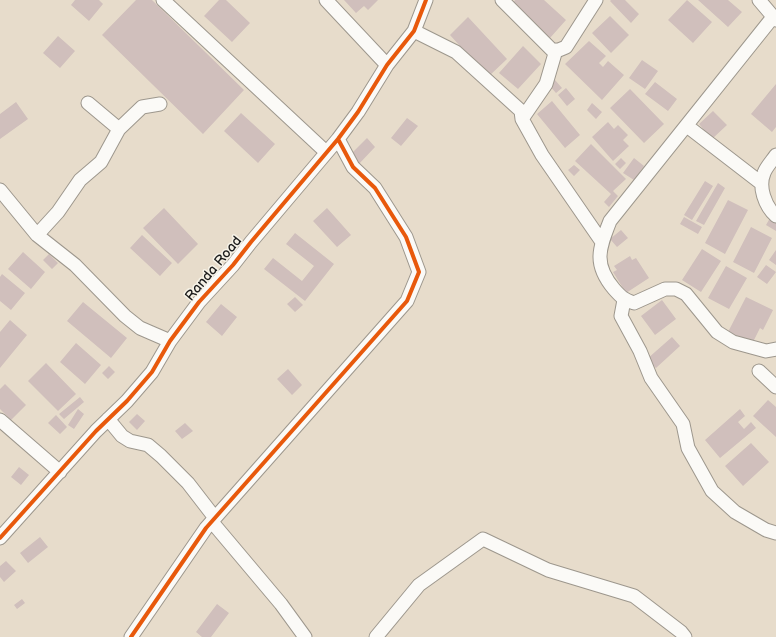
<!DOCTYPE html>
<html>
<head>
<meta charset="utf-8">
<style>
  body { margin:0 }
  canvas { display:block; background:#e7dccb }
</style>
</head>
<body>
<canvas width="776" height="637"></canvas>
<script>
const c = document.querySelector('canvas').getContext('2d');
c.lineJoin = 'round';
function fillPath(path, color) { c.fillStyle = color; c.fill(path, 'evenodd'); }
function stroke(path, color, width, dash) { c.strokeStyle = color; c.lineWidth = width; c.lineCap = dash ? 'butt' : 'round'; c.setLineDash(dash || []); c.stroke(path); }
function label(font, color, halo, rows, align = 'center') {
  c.font = font + ' "Balsamiq Sans",sans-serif'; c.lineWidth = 3; c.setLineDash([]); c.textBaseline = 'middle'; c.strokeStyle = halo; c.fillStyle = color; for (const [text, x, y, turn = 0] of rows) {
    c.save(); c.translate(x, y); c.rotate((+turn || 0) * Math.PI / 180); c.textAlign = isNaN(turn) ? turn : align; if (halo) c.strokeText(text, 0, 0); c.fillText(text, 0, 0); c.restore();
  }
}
fillPath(new Path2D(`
  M75,0h24l4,4 -14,17 -18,-16z
  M136,0h16l92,90 -41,44 -101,-99z
  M219,0h7l24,23 -18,19 -28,-26z
  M344,0h34l-10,10 -4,-4 -8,7z
  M515,0h29l22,20 -16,18 -38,-34z
  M611,0h14l14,14 -8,9 -21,-22z
  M687,0l25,22 -19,21 -25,-23z
  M698,0h30l14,12 -14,15z
  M610,16l19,19 -18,18 -19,-20z
  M468,17l39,42 -19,18 -38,-42z
  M58,36l17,15 -15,17 -17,-15z
  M589,41l17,15 -7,7 4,4 5,-6 16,14 -22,25 -37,-36z
  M523,46l18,18 -23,25 -19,-16z
  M642,60l16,11 -13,18 -16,-11z
  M555,80l7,8 -6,5 -7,-8z
  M655,82l22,17 -9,12 -23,-17z
  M776,84v43l-4,5 -21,-18z
  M566,88l9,11 -8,7 -9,-11z
  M630,89l34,35 -20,19 -34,-35z
  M552,101l28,34 -15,13 -28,-34z
  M16,102l12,17 -28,20v-25z
  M592,103l10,9 -6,7 -9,-9z
  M713,111l14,14 -15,14 -13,-15z
  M241,113l34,31 -17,19 -34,-32z
  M407,118l11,8 -17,20 -10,-8z
  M608,122l6,7 4,-4 10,10 -5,5 6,6 -16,15 -21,-24z
  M367,138l8,9 -17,18 -9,-9z
  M591,144l35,35 -13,12 5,5 -9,11 -5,-5 7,-8 -36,-33z
  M621,158l5,5 -6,6 -5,-5z
  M634,158l10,8 -10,14 -11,-7z
  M574,165l6,5 -6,6 -6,-6z
  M705,181l8,5 -21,34 -8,-5z
  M718,183l7,5 -21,37 -8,-4z
  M728,200l20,10 -23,44 -20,-11z
  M164,208l34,36 -20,20 -35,-36z
  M327,208l24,27 -14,12 -24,-26z
  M684,217l18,10 -4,7 -18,-10z
  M770,218l6,3v10l-10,-6z
  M751,227l21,11 -18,35 -21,-11z
  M621,230l7,8 -11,9 -7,-8z
  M295,233l39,31 -29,37 -41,-32 9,-11 29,23 12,-15 -28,-22z
  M142,235l30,28 -12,13 -30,-28z
  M702,249l19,12 -20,31 -19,-12z
  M776,250v15l-7,-5z
  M23,252l22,20 -14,17 -23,-20z
  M49,254l9,9 -6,6 -9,-9z
  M630,256l2,4 4,-2 13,20 -23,15 -13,-21 4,-2 -3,-4z
  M766,265l10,7 -9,12 -10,-7z
  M726,266l21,12 -18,31 -21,-11z
  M2,274l23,19 -14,17 -11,-9v-24z
  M295,297l8,8 -8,7 -8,-8z
  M746,297l27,13 -10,20 -3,-2 -8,16 -24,-12z
  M662,300l14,19 -21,16 -14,-19z
  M83,302l44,36 -16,20 -44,-37z
  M221,304l16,13 -15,19 -16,-14z
  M10,320l17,15 -27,33v-36z
  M672,337l8,9 -24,22 -9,-9z
  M76,343l25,22 -16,19 -25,-22z
  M46,363l30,31 -18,17 -30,-30z
  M109,366l6,6 -7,7 -6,-6z
  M288,369l14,16 -10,10 -15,-16z
  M5,384l21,21 -15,15 -11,-11v-20z
  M80,397l4,5 -20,17 -5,-5z
  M768,400l8,7v30l-23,-21z
  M78,409l6,5 -10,15 -6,-4z
  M740,409l5,7 -7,6 6,7 7,-7 5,6 -36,30 -15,-18z
  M137,414l8,7 -8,9 -8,-8z
  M56,415l11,12 -7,7 -12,-11z
  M185,423l8,8 -11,8 -7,-8z
  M751,443l18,19 -26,24 -18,-20z
  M19,467l10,8 -8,10 -10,-8z
  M40,537l8,10 -20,16 -8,-10z
  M6,561l10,10 -12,11 -4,-5v-11z
  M22,599l3,4 -8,6 -3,-4z
  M217,604l12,9 -18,24h-9l-6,-5z`), '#d0bfbc');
const street = new Path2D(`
  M163,0l163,152
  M326,0l61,65
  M502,0l52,52 12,-5 30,-47
  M759,0l17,20
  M773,17l-163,204c-11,28 -17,43 4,68 7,8 9,10 20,14l31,-14h11l10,5 31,38 16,10 33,9 10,-2
  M414,31l42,21 65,59 1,8 20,36 60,87
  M522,119l24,-35 10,-34
  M687,126l74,57
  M119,129l23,-22 18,-3
  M776,155c-4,6 -10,12 -12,18 -6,14 1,33 12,43
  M0,190l37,45 38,30 50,51 15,12 30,13
  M37,235l21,-23 22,-32 21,-18 18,-33 -31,-26
  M624,300l-3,16 19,35 11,27 32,46 5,24 24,43 23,21 31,18 10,3
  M759,371l17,16
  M108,419l14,17 8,5 18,4 13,11 27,27 27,35
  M0,420l60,52
  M212,522l69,82 24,33
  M0,538l96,-107 31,-30 25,-29 18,-31 29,-39 34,-37 18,-23 87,-103 20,-27 29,-47 27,-34 12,-31
  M131,637l75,-109 201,-227 12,-29 -13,-35 -31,-49 -22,-21 -15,-28
  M376,637l43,-52 64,-46 65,31 86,26 47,36 4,5`);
stroke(street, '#9d978d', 15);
stroke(street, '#fbfaf7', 13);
stroke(new Path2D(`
  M0,538l96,-107 31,-30 25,-29 18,-31 29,-39 34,-37 18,-23 87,-103 20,-27 29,-47 27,-34 12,-31
  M131,637l75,-109 201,-227 12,-29 -13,-35 -31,-49 -22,-21 -15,-28`), '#e8590c', 4);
label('14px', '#1c1c1c', '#f7f3e8', [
  ["Randa Road",214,269,-50]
]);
</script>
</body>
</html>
